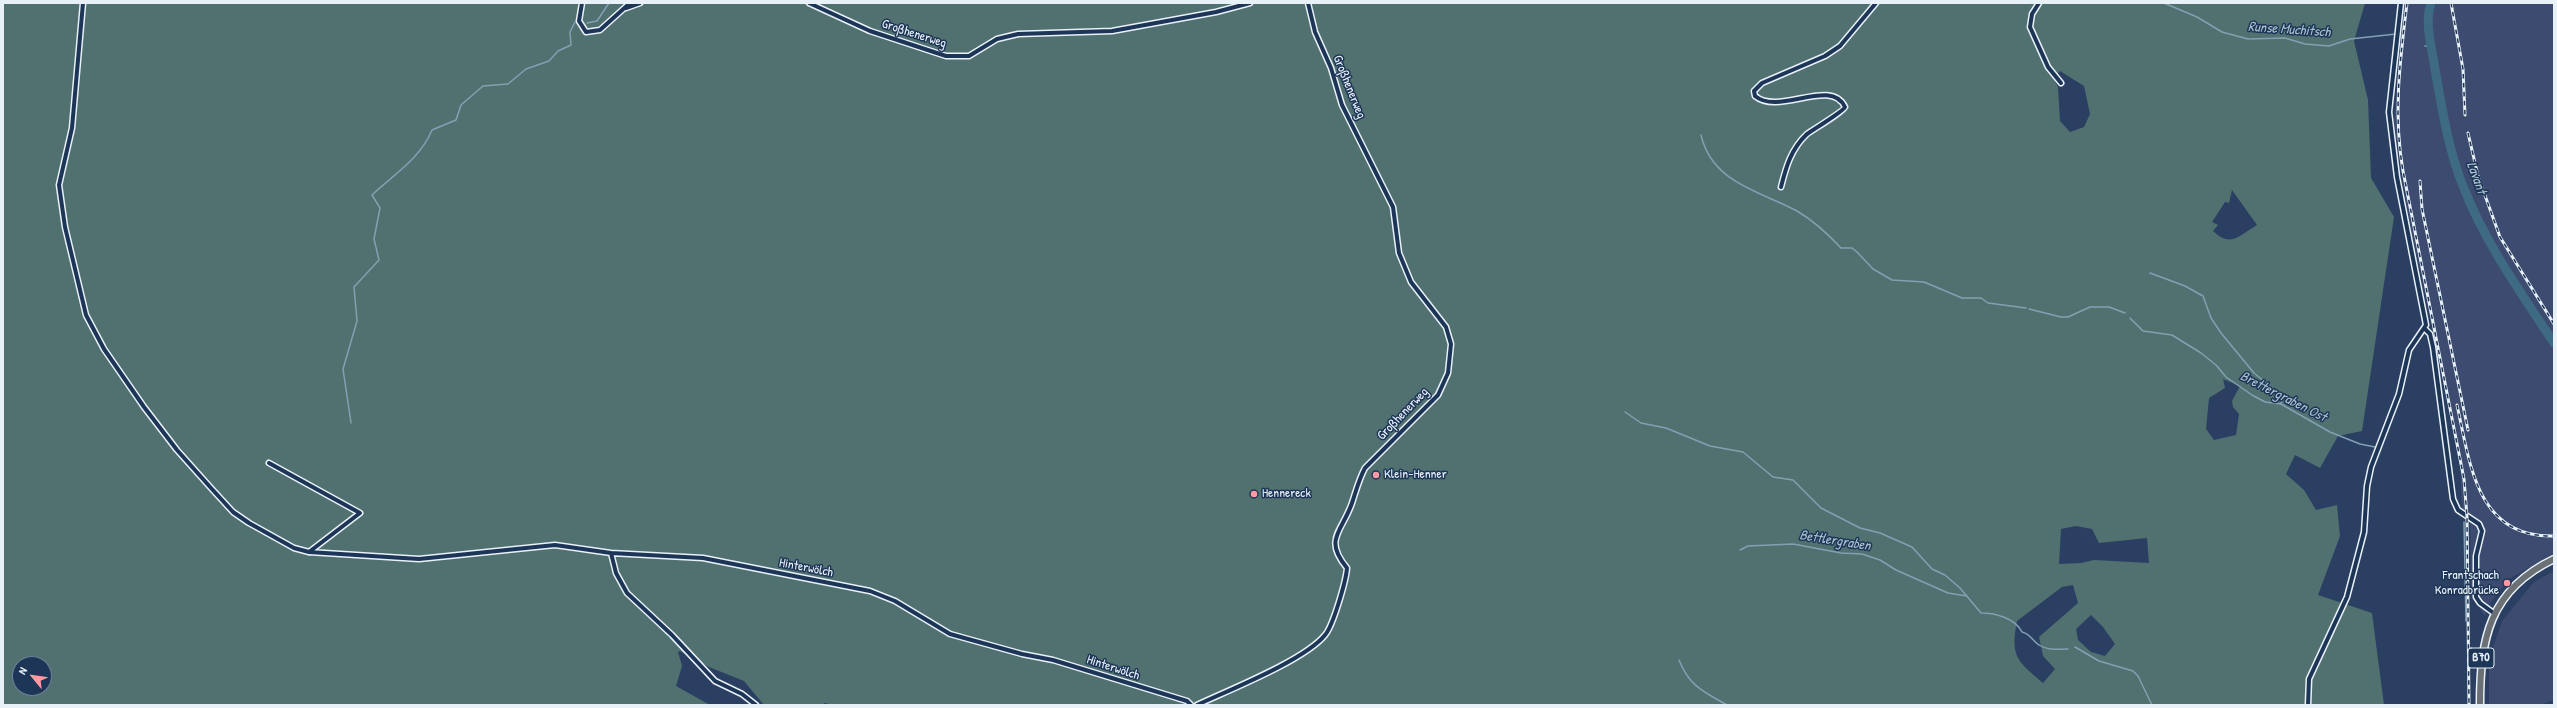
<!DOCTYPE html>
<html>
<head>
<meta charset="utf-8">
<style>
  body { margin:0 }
  #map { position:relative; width:2557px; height:708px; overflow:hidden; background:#2b3f62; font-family:"Patrick Hand",sans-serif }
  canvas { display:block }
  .frame { position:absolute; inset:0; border:4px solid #e8f1f8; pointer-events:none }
  .north { position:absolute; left:12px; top:656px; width:40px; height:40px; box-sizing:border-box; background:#1d3557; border:1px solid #6e8097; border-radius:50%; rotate:299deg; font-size:11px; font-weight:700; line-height:16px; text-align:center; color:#e8f1f8 }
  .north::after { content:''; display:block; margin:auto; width:14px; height:18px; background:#ff9aa2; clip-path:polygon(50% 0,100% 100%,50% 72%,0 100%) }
</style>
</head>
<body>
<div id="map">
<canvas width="2557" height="708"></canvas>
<div class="frame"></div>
<div class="north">N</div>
</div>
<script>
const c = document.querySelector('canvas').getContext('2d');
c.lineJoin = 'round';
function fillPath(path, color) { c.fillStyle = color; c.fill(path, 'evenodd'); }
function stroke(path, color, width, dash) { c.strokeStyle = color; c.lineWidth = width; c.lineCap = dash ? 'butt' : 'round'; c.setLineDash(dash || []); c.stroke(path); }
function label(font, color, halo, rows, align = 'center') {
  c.font = font + ' "Patrick Hand",sans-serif'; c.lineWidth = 3; c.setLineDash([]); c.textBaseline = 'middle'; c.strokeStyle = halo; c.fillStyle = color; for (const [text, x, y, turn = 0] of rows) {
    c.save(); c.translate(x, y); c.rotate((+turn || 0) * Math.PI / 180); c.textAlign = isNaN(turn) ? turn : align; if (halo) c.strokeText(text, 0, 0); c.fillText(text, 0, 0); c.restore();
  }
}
fillPath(new Path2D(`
  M2404,3h150v550l-45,26 -18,23 -6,14 -14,-20 -1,-82 -8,-4 -2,-43 -5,-29 -48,-230 -13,-84z
  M2554,571v129l-14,5h-51v-46l13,-38 32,-39z`), '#3c4b6f');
fillPath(new Path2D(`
  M3,3h2362l-11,38 14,59 3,78 23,39 -32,214 -24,5 -18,32 -25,-13 -9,19 18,16 12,20 21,-5 3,31 -22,59 54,18 12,92h-1549l-11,-2 -1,2h-59l-20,-24 -35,-14 -29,-16 -2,1 4,14 -6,20 34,19h-707zM2060,71l24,15 6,28 -6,13 -14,5 -10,-11 -2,-34 -5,-9zM2232,190l25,35c-19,11 -26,23 -44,6l5,-6 -6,-3 13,-20 4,1zM2223,379l17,7 -8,15 1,6 6,7 -3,21 -22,5 -8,-11 3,-31 16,-10zM2076,526l16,3 7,14 48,-5 2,25 -55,-3 -13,3 -22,1 2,-35zM2073,585l5,18 -39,34 4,19 12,13 -12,14c-26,-22 -33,-27 -26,-62l45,-34zM2091,615l12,12 12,17 -10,12 -14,-4 -13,-12 -2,-11zM20,664h24v24h-24z`), '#517171');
stroke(new Path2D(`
  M2164,3l33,14 25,15 26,7 37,-1 20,6 24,2 21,-7 46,-5
  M587,23l10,-2 12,-18
  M2425,46l6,1
  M1701,135c11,48 59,56 96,76 17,10 31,23 44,37h11l5,4 16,17 19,11 32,2 38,16h19l7,5 38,5
  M2150,273l35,13 18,10 8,22 10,15 33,40 28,23 -1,8
  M2029,309l32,8h7l22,-10h19l16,6
  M2130,318l13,13 29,4 29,18 15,12 10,12 26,18 13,7 16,2 49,28 30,12 15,3
  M1625,412l16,11 25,5 44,18 33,6 30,25 20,3 28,28 39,20 20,5 32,14 20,22 13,6 15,13 21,25c14,0 34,5 41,19 9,2 10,9 17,13 9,6 20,4 29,4
  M351,423l-8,-54 14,-48 -3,-34 25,-27 -5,-21 6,-31 -8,-13c22,-21 48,-36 60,-65l24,-10 5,-15 22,-19 25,-2 18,-15 23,-8 9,-10 13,-6 -1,-13 5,-10
  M2464,522l2,99
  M1740,550l8,-4 45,-2 48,9 21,1 18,6 16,10 52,23 19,3
  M2075,647l24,14 34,10 5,5 14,29
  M1679,660c10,26 25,32 48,45`), '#82a0b2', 1.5);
stroke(new Path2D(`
  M2431,3c-7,20 1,45 4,66 7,39 13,80 28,117 22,57 58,107 91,157`), '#3e6a83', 9);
const minor = new Path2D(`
  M83,3l-11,125 -13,57 6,42 21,88 18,34 40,58 33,43 34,38 22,24 16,11 45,25 15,4 110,7 136,-14 56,8 92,5 167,33 25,10 55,33 72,20 31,6 134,41 4,4
  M582,3l-3,18 7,11 14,-2 30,-27
  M809,3l61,28 76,25h23l28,-17 21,-5 94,-3 104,-19 34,-9
  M2039,3l-7,11 -2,13 18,40 13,16
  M626,8l14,-5
  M1781,187c5,-20 10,-38 26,-53 7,-5 37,-23 38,-27 -14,-30 -66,9 -90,-11l-1,-5 8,-8 63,-27 15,-10 36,-43
  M2425,329l5,5 3,13 20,152 5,11 21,14 3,7 -6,25v41l4,6 15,11
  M269,463l91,50 -51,39
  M611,553l5,20 11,20 45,42 43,46 27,13 14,11
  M1197,705c32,-15 108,-45 128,-70 8,-9 21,-54 22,-67 -24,-29 -5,-36 5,-65 4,-12 7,-24 13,-35l73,-73 10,-22 3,-29 -5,-17 -35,-45 -12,-29 -6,-46 -51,-102 -11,-37 -16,-36 -7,-29
  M2308,705l1,-26 38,-82 17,-65 3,-46 4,-19 28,-73 10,-44 17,-25 -29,-148 -8,-65 12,-109`);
const primary = new Path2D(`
  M2480,705c0,-66 9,-115 74,-146`);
stroke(minor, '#e8f1f8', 7);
stroke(primary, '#e8f1f8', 9);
stroke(minor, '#1d3557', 4);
stroke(primary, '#6a7074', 6);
const rail = new Path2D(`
  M2407,3c-7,57 -14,111 -4,168l61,308 3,38 2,188
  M2451,3l12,66 2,46
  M2468,133l10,43 22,61 54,87
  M2420,181l2,28 46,221
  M2457,405c13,58 19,133 97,131`);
stroke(rail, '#e8f1f8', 3);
stroke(rail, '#1d3557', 1.5, [4.5]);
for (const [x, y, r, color] of [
  [1376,475,4,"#ff9aa2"],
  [1254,494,4,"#ff9aa2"],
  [2507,583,4,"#ff9aa2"]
]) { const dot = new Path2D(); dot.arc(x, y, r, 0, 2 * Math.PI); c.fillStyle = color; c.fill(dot); stroke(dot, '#1d3557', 1.5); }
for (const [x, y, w] of [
  [2481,658,26]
]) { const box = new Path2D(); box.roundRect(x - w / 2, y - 10, w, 20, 3); c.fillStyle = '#1d3557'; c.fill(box); stroke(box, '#e8f1f8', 1); }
label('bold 12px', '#e8f1f8', null, [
  ["B70",2481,658]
]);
label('13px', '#e8f1f8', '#1d3557', [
  ["Großhenerweg",914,34,18],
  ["Großhenerweg",1349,87,68],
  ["Großhenerweg",1403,414,-46],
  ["Hinterwölch",806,568,11],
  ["Hinterwölch",1113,668,18]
]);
label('13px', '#e8f1f8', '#1d3557', [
  ["Klein-Henner",1384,475],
  ["Hennereck",1262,494],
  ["Frantschach",2499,576,"right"],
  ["Konradbrücke",2499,591,"right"]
], 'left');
label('italic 14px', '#acc2cf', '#1d3557', [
  ["Runse Muchitsch",2289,30,4],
  ["Lavant",2476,178,70],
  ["Brettergraben Ost",2283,397,27],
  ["Bettlergraben",1835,541,9]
]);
</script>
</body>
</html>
